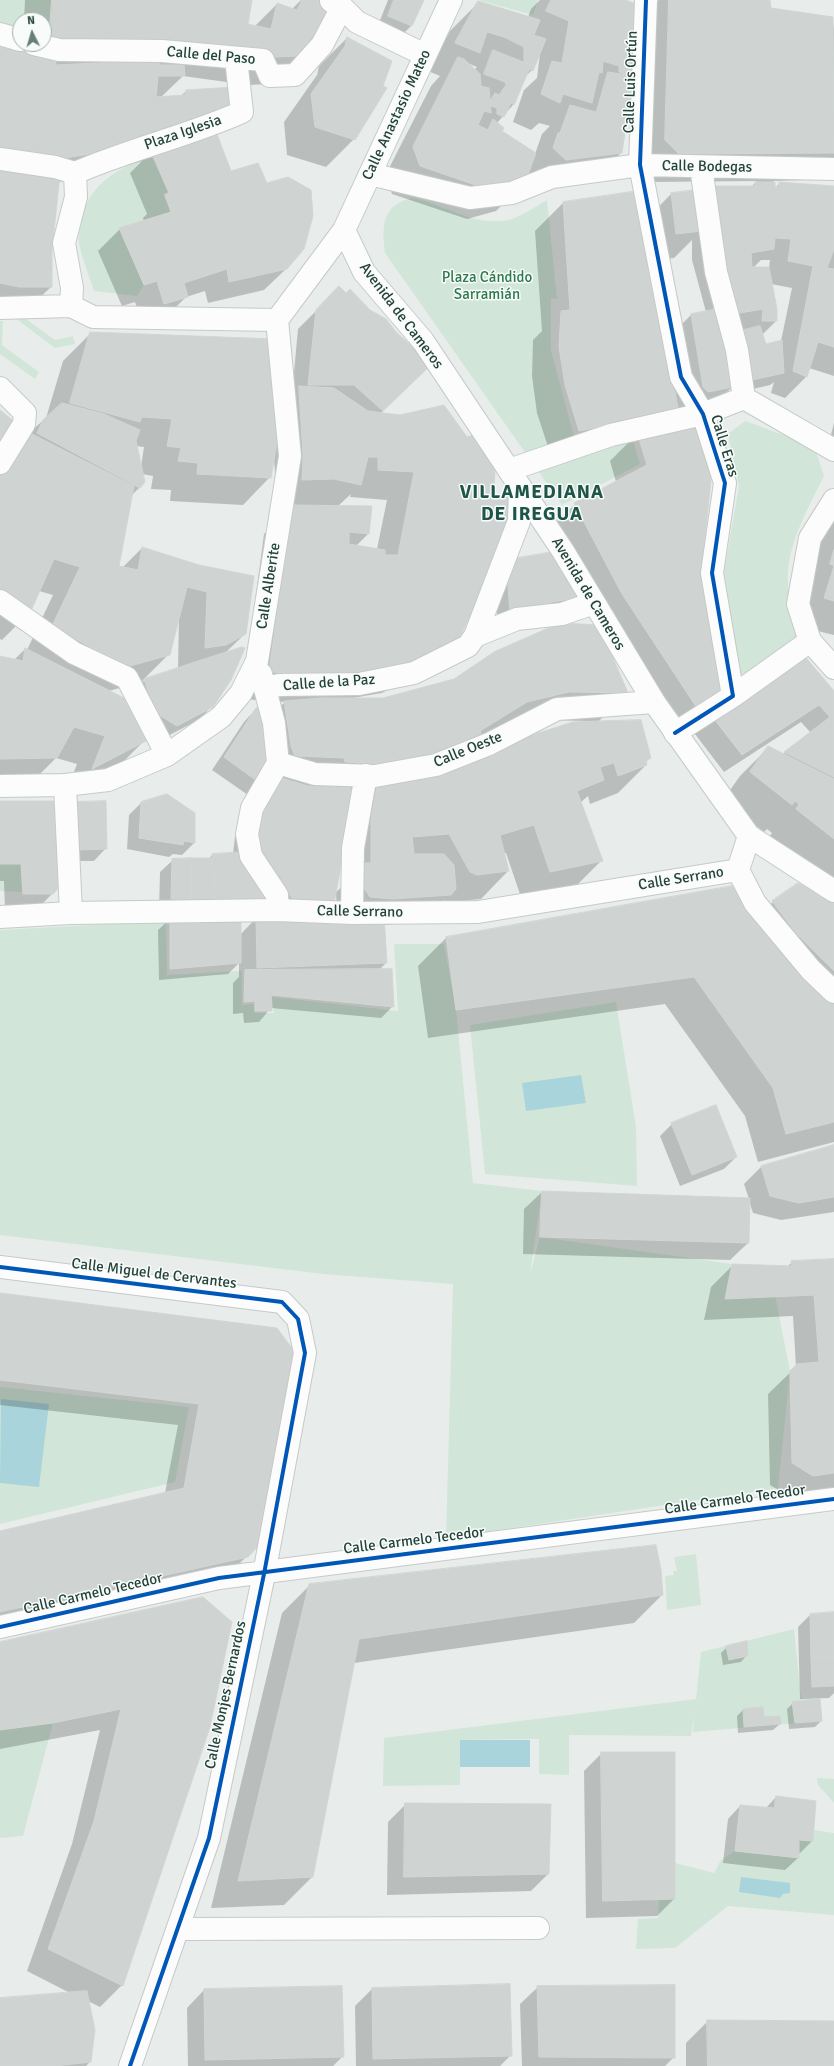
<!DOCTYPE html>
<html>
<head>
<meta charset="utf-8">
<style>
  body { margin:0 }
  #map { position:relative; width:834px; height:2066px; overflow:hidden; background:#e8edeb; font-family:Signika,sans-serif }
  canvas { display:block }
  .north { position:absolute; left:12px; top:12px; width:40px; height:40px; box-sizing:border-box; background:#f7fbf9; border:1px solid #a3b1ad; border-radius:50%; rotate:355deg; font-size:11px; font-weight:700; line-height:16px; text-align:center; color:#24423a }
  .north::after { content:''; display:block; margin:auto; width:14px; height:18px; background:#697e78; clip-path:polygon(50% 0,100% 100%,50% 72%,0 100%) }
</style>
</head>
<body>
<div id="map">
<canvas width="834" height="2066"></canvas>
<div class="north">N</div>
</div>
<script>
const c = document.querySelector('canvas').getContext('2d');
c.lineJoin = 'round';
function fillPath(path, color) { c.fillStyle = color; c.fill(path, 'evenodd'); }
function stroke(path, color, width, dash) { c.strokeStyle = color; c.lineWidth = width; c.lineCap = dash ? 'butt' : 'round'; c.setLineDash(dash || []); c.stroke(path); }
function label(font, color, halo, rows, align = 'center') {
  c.font = font + ' Signika,sans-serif'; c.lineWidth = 3; c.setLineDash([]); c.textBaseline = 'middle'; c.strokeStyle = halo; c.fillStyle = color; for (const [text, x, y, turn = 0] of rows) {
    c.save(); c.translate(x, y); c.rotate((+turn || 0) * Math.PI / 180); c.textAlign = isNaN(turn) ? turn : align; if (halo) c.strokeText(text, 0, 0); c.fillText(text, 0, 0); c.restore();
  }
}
fillPath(new Path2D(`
  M0,0h52l-3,34h-5v-14h-24v9l-20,-4z
  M478,0h60l-5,15z
  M150,153l18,39 -5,2 8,18 -51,16 24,57 -7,11 -43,-5c-5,-16 -12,-32 -15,-48 -1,-5 1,-12 2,-18 5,-42 37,-54 69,-72z
  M412,198c31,6 63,29 96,22 13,-3 27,-13 39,-20l10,99 -6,-1v52l23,87 54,-13 12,40 -78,41 -177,-252c-3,-26 -4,-48 27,-55z
  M15,311l40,29 18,-4 2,8 -20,4 -44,-33z
  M0,321h3l-1,24 37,27 -4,7 -35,-25z
  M745,421l69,25 10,30c-15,31 -33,61 -36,95 -2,22 6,46 11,67l-60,39 -15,-105 15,-86 -11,-52z
  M0,864h21l1,28 -22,-1z
  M166,921l1,54 75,-4v34l12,-1v9h20l-2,-16 126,14 -4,-67h50l12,66 17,173 69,8 -12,83 10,-37 192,27 -7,35 50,-4 15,76 -12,117 -332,50 7,-254 -130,-10 -323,-39v-305z
  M616,1002l20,125 1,59 -152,-12 -15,-149z
  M0,1387l189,20 -14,75 -175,42z
  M696,1554l5,51 -34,5 -2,-34 9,-1 -1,-4h4l-3,-14z
  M794,1629l7,69 19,1 2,22 -129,11 1,-16 -3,20 -122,-1v40l-30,-1v-35l-79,1v45l-77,1 1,-48 312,-39 5,-47z
  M53,1723l-30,113 -23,2v-108z
  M817,1778l17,1v24l-16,-18z
  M814,1830l20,3v82l-106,-9 -53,42 -39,1 2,-30 20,-1 1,-18 16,-1v-36l39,10 7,-13 14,-9 63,7 1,-18 14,1z`), '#d1e6d8');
fillPath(new Path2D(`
  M581,1075l5,28 -60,8 -4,-28z
  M1,1399l48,5 -10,83 -39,-4z
  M460,1740h70v27h-70z
  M741,1877l49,6v10l-7,1 -3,4 -41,-6z`), '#a9d4db');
fillPath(new Path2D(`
  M25,0h226l-5,25 9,1 22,-22 15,5 9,-9h14l1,43 -47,41 -21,1 -65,-9 -22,21 20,-1 5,-5 28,39 16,42 57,96 -23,22 -56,13 -3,-12 -19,6 -21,21 -23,7 -7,-23 -13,4 -24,-55 22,-22 24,-8 -1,-3 4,-4 -17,-41 12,-12 -20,6 -63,15 -8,68v37l-18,17h-33v-260h44v-24h-20z
  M388,0h35l-12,26 -12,12 -22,-10z
  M540,0h83l19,16 17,-16h110l1,9 62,8 2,13v147l-25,3 -36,1 1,8 6,-6 54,5v188l-25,-8 -2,8 -22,22 -14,-5 3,-11 -4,3 -30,7 -8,-5 -28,28 -24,4 20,157 27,112 -59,47 -64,-96 23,54 -29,29 51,36 -3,4v3l-28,28 -28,11 -2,-8 -8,7 22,57 -28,28 -52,12 -16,-47h-2l4,18 -27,28 -32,3 -5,-2 -22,22 -38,3 2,38 -7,7 14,36 -12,12 -110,-10 -12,14 -15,1 -1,-10 -10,1v-31l6,-6v-14l-11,11 -69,6 -1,-50 13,-12 -12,-7 1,-39 13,-12 36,-1 3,-4 21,-1 2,-18 15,-30 -2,-11 -36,-25 32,-48 12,-13 11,10 18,-17 -43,-3 22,-165 27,-27 -15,-23 -2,-24 -4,17 -27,28 -73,-4 1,-11 -20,-1 2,-13 -11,-2 -3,14 -8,8 -13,70 5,1 19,-19 57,18 46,68 -20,19 -13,53 -12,13 -36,19 -31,-46 11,-11 -35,10 36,49 -28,28 -52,27 12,-31 -21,-6 -28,28h-28v-129l14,3 11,-11 2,1 26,-55 -14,-4 -9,21 -28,28 -2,-1v-181l46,-40 17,-57 28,-28 201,61 6,-65 41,-41 91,76 -50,50 20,2 44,-10 -15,262 -47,25 -35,6h36l71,-19 143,-54 -50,-94 28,-28 41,-22 -6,-21 20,-20 -78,18 -15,-46 -5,-37 1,-36 9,-9 -7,-100 28,-28 80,20 28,-29 80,-7 6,-6 -106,1 -10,-145 -9,42 -11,74 -28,28 -69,2 -28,28 -29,8 -75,-25 -7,-18 46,-90 9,-10 -12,-5 22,-40 28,-28 50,14 3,-8zM540,53l-3,25 -13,12 -11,32 18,8 8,-7 11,3 -8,8 -7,20 -35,-23 -3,-8 16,-18 11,-27 8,-8zM467,63l10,4 -3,3zM692,240v20l14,52 -15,3 -26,26 -15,-80 24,-3zM761,260h9l-1,8h-16zM771,284l21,4 -11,53 -15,5 -4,-11 14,-14zM743,330l-12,12 -2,-10zM136,446l8,1 -3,20zM351,494l-1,3 37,3 -10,49 -21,-3 12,-12 -31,-27zM179,617l-1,52 -36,12 27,-27zM541,720l47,1v1l-80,21zM344,854v31l-8,7 1,25 -17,1zM240,917l16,1 -16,17z
  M347,38l7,101 -28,28 -39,-12 -3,-33 33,-47 2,-9z
  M834,423v34l-8,-3z
  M834,514v121l-37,-9 17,-71z
  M494,573l84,28 -80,24z
  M834,692v450l-76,20 -13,-46 -80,-112 -237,34 -10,-72 28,-28 285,-51 26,30 16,-15 50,-3 6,-14 -60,-48 3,-4 -5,-4 -3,3 -41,-32 17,-24 28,-28 14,7 29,-22 -10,-11 -77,50 -29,-38 17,-18z
  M0,802l53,91 -18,18 -30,1 -1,-31h-4z
  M105,802l1,46 -12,13h-28z
  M141,803l53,40 -12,12 -9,-1 -4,3 -42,-8 2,-34z
  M672,1124l64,33 -12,12 -44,17 -20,-50z
  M834,1146v66l-53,8 -28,-7 -4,-12 -1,42 -18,17 -207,-6 1,-45 18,-17 207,7 -5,-15 17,-17z
  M834,1260v232l-44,5 -20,-12 -2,-91 28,-27 -3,-51 -89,4 7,-33 22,-22 54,2 5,-5z
  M0,1294l276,35 -29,227 -22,22 -225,50v-96l165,-39 13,-68 -178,-20z
  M310,1585l352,10 -28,28 -280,40 -42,214 -28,28 -73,3 71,-295z
  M203,1598l-81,387 -22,22 -12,-6 2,61 -4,4h-86v-67l72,-5 -45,-23 45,-127 28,-114 -100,19v-106z
  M834,1613v80l-5,5 -29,1 -2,-72 12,-12z
  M727,1647l20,8 -6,7 -18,3 -2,-12z
  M793,1703l28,18 -6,6 -26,2 -2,-20z
  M762,1709l1,9 17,6 -7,6 -35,3 -1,-17 6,-6z
  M602,1753l72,146 -17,17 -71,2 -2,-147z
  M776,1797l36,44 -12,12h-2v5l-13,12 -62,-7 5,-44 12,-13 25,3z
  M406,1804l142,70 -17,17 -144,4 1,-73z
  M538,1987l136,70 -9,9h-143l-2,-62z
  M372,1989l139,66 -11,11h-144l-1,-60z
  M204,1990l139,66 -10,10h-145l-1,-58z
  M708,2021l126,1v44h-148v-23z`), '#0003');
const building = new Path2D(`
  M52,0h200l-4,24 23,5 6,-26 20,7 5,-10h16l17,8 -18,35 -19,13 -22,1 -79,-12 -148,-4z
  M394,0h30l-12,26 -24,-10z
  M551,0h74l20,7 -9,70 -17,-5v-6l-16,-5 -1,12 -3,-1 -7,31 -29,-9 -3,9 -19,-9 11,-33 10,2 7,-42 -23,-10z
  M669,0h101l1,8 62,9 1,136 -155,1 -14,-14z
  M478,1l62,19 -6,15 12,4 -13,32 -4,-2 2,-4 -7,-3v-15l-20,-10 -17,-5 -7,21 -25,-10z
  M347,37l45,24 -9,25 4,2 -32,52 -40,-13 -4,-33 34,-48z
  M0,42l55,16 1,7 103,-5 1,5h24l1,11h-27l-2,21 29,-2 1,-5 49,-3 1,22 -85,31 -62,14 -29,5 -60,-5z
  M493,50l38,15 -17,40 -3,-2 -7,14 -7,-3v-6l-6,-2 -1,-5 5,-8 4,2 7,-10 -1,-3 -21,-8z
  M458,57l6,2 16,15 1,12 8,2 2,25 -7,-2 -6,14 10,5 5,-11 11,9 -2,3 34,22 -11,30 -29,9 -76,-26 -7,-19z
  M608,72l25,4 -11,77 -56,7 -13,-12 5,-15h2l10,-28 26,7z
  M215,129l16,42 27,-8 9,20 21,-6 23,13 2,26 -9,33 -17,20 -58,13 -2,-13 -43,14 4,14 -24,7 -7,-23 -13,4 -25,-57 52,-16 -6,-17 4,-2 -18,-42z
  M0,165l60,9 -8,76v37h-33l-19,-4z
  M755,182h20v5h4v-5l55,4v63l-7,19 7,1v78l-16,-5 -11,35 -14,-6 20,-105 -25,-5 3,-22 -16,-1 -1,11 -23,4 1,14h17l8,42v12h-15l1,-12 -29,5 -22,-120 3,-8h40z
  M697,190l5,41 -26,3 -5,-41z
  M638,191l40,217 -47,13 -52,10 -14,-46 -6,-38 2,-36 9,-1 -7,-108z
  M339,286l7,7 4,-4 20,21 16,9 10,13 36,32 -49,47 -29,-26h-46l8,-75z
  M723,308l10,79 -25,5 -5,-5 -12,-73z
  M760,326l6,18 16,-4 2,33 -32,7 -12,-49z
  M90,332l184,7 5,91 -8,48 -74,-4 1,-11 -20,-2 3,-13 -14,-2 5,-27 -30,-2 -2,5 -70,-19z
  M299,386l35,2 34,23 32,4 44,-10 23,32 11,-3 17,34 -1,27h15l-2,53 -14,21 -35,72 -48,24 -72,10 -69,-3 23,-167 80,1 -3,28 -20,-2v12l36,6v5h13l16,-83 -36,-2v-13h-10l-7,28 -27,-6 -32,1 1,-24z
  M62,403l42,11 36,16 -4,11 9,41 -5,6 -103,-55 6,-13z
  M0,410l16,13 -16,29z
  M699,427l12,54 -10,94 27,113 -31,20 -75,-114 -48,-91 73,-38 -10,-33z
  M26,431l108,55 -15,80 19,4 4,-23 57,18 55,11 -8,58 -20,11 -21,3 2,-56 -20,-5 -17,68 -40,11 -37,-8 1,-9 -42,-23 28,-59 -26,-8 -24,54 -30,-22v-117z
  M834,550v51l-10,-3 10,-32 -4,-2z
  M553,552l26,49 -11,2 -3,-3 -14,2 1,6 -42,5 -4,-53z
  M560,623l39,2 29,68 -59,-1 -42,10 -47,29 2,6 -47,21 -41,8 -49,-4 -1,-4 -49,-2 -4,-10 -7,-45 37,-3h62l71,-19 40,-27z
  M242,647l3,1 -14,32 -18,27 -36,19 -26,-16 -5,-15 3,-1 -5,-15z
  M25,648l99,50 22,43 -54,28 13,-33 -31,-9 -17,31 -57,1v-103l23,5z
  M802,653l32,38v86l-50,-25 46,-35 -11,-12 -77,50 -31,-40z
  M266,707l8,43 -13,34 -37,-27 32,-49z
  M641,720l10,38 -5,3 1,4 -29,11 -4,-13 -14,4 4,13 -27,11 26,70 -53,11 -16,-47 -34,10 9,36 -32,4 -7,-3 -21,-38 -37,3 2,17h30l10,11 2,24 -5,6 -59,4 -22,-2 -6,-9v-25h7v-44l6,-33 25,-4 1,-6 170,-54z
  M768,746l66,33v60l-38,-30 3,-5 -4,-3 -3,4 -42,-33z
  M278,777l30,9h33l14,3 -21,115 -42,-6 -35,-50 6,-41z
  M167,794l28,19v30l-11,-2 -1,4 -44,-7 2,-36z
  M0,801h59l3,83 -9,10h-30l-2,-30h-21z
  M106,801l1,48 -29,1 -3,-48z
  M245,852l22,41 -3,6h-14l-1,4 -32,1 -5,-50z
  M192,858v42l-21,-1 1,-40z
  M192,858h20l4,44 -24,1z
  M798,883l36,20v68l-39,-39 -23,-31z
  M732,886l102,118v118l-48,12 -13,-46 -79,-111 -238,33 -10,-73z
  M241,916v47l-71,6v-52z
  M384,916l3,47 -130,5 -1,-51z
  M392,969l2,38 -123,-12 1,16h-17v-10l-11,1 1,-32z
  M716,1105l21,52 -45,18 -21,-52z
  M834,1145v52l-35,6 -29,-7 -9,-30z
  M542,1191l208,7 -1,45 -209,-6z
  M834,1259v214l-21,3 -21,-13 -2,-92 7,-7 22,-2 -5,-67 -89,4 7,-35 60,2 -1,-5z
  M0,1293l277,35 20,27 -37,189 -12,13 -248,55v-81l184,-43 15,-84 -199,-24z
  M656,1545l5,25 2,25 -304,44 -46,238 -75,4 71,-297z
  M203,1597l29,25 -22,105 -87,259 -75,-37 46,-128 27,-112 -68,14 -53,7v-88z
  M834,1612v45l-23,2 -1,-45z
  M747,1641l1,15 -19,4 -3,-14z
  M834,1657v29l-22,1 -1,-28z
  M820,1699l2,22 -27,2 -3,-21z
  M763,1707l1,10 16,-1 1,8 -37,3 -1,-18z
  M601,1752h74v147l-72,2z
  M776,1796l40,5 -3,40 -14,-1v18l-64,-7 5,-46 34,3z
  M405,1803l146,1 -2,70 -145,3z
  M510,1984l2,72 -139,3 -1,-71z
  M675,1985v73l-136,-1 -2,-71z
  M342,1986l2,71 -139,3 -1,-71z
  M87,1991l8,39 -4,32 -36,4h-55v-68z
  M707,2020l127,1v45h-126z`);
fillPath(building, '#cfd4d2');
stroke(building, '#d1d6d4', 1);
const minor = new Path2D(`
  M646,0l-6,165 41,212 22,37 22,69 -13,90 21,123 -58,37
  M331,1l11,6 15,15 68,33
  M0,34l20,6
  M34,44l25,6 103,1 101,9 7,16 25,-1 27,-30 20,-38
  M0,159l55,8 20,6 1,24 -12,46 8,45 -1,18
  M701,167l15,105 21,78 7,48
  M75,173c55,-24 113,-37 167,-61l-6,-53
  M370,174l100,24 42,-5 40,-16 88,-12 194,4
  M0,308l71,-2 22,11 184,3
  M0,388l25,25 -1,11 -24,39
  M509,470l102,-35 92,-21 41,-16 90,52
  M834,500l-24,38 -12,66 12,37 24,27
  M0,601l74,52 53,25 40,77
  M475,636l44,-115 1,-34
  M261,674l13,49 4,40 -26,45 -5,26 4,22 26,39 1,15
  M266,688l13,-3 80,-1 55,-11 54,-27 7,-10 42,-17 45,-5 32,-11
  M733,696l77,-55
  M278,763l37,11 60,2 61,-11 53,-21 68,-35 97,-7
  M65,785l6,128
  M738,870l17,33 56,67 23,22
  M352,913l1,-65 13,-73
  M0,917l71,-4 207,-3 74,3 126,-1 260,-42 11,-34
  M0,1267l282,35 16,17 7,34 -41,221 -55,264 -79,228
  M0,1627l219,-49 615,-79
  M178,1929l360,-1`);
const secondary = new Path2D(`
  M344,230l20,42 59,69 140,210 91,151 95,134 85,55
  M0,786l65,-1 43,-5 59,-25 54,-38 20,-24 16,-32 33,-205 -13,-136 67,-90 107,-230`);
stroke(minor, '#c5cac8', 24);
stroke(secondary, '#c3cbc8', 24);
stroke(minor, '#fcfcfc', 22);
stroke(secondary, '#fcfcfc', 22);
stroke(new Path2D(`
  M646,0l-6,165 41,212 22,37 22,69 -13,90 21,123 -58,37
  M0,1267l282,35 16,17 7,34 -41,221 -55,264 -79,228
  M0,1627l219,-49 615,-79`), '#0057b8', 4);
label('15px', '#24423a', '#f7fbf9', [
  ["Calle del Paso",211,56,5],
  ["Calle Luis Ortún",631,82,-88],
  ["Calle Anastasio Mateo",397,115,-65],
  ["Plaza Iglesia",183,133,-19],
  ["Calle Bodegas",707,167,1],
  ["Avenida de Cameros",401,316,53],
  ["Calle Eras",724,446,73],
  ["Calle Alberite",269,586,-81],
  ["Avenida de Cameros",588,594,59],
  ["Calle de la Paz",329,683,-4],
  ["Calle Oeste",468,750,-22],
  ["Calle Serrano",681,879,-9],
  ["Calle Serrano",360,912,1],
  ["Calle Miguel de Cervantes",154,1274,7],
  ["Calle Carmelo Tecedor",735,1500,-8],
  ["Calle Carmelo Tecedor",414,1541,-7],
  ["Calle Carmelo Tecedor",93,1594,-13],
  ["Calle Monjes Bernardos",226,1695,-78]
]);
label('15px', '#2d7a4b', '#f7fbf9', [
  ["Plaza Cándido",487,278],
  ["Sarramián",487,295]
]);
c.letterSpacing = '1px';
label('bold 19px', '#1f5548', '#f7fbf9', [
  ["VILLAMEDIANA",532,493],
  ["DE IREGUA",532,515]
]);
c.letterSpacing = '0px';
</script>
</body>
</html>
